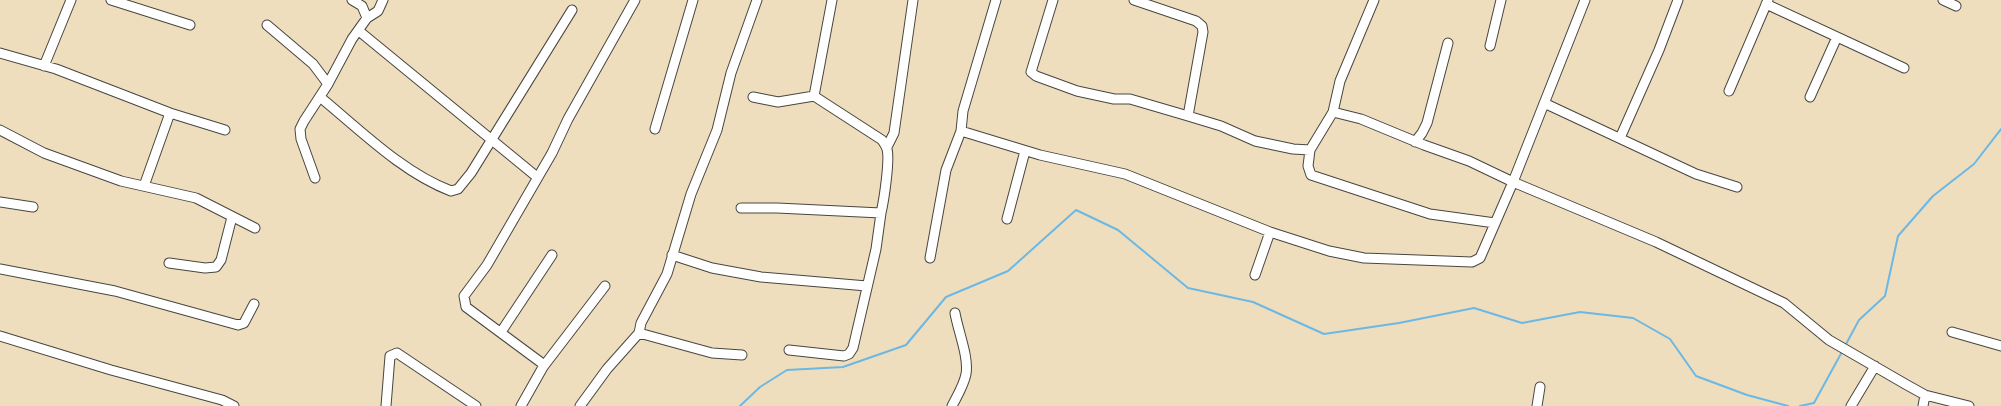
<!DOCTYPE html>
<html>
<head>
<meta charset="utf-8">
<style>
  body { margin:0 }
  canvas { display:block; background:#eedebd }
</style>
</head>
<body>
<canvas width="2001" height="406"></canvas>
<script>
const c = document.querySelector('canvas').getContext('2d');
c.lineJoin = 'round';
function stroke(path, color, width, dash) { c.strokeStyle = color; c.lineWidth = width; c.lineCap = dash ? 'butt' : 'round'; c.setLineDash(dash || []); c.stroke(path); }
stroke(new Path2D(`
  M1845,346l14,-26 26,-24 13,-60 35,-40 41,-32 27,-35
  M740,406l20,-19 27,-17 56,-3 63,-22 40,-48 62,-26 68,-61 42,20 70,58 65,14 71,32 75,-11 75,-15 48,15 58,-11 53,6 37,21 26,37 51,19 41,11
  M1800,406l14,-3 29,-53`), '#6cb8e5', 2);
const street = new Path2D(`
  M111,0l79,25
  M352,0l10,6 5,12
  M1053,0l-22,72 5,4 41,15 37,8h16l58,17 33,10 34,15 38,8 17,1 23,-38 7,-31 34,-81
  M1134,0l62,21 6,5 1,6 -15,84
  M1943,0l13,6
  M1766,4l138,64
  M267,25l46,39 15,20
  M359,31l178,146
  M1490,46l11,-46
  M0,53l56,16 114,44 55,17
  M44,66l27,-66
  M1729,91l39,-91
  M814,96l18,-96
  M320,97c40,33 83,76 131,94l7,-2 13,-16 101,-163
  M1810,97l27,-60
  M1544,103l152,71 41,13
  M1333,112l28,7 63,26 45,16 44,21 143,60 128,61 45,37 78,45 18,10 44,11
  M655,129l38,-129
  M0,130l44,23 77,28 75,17 59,30
  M961,131l79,24 85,19 145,58 59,19 35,7 108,4 8,-4 33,-76 72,-182
  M1620,138l39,-88 19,-50
  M1415,142l7,-9 5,-10 21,-80
  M887,147l7,-14 19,-133
  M1310,150l-2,16 3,9 119,39 65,9
  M315,178l-14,-39 -1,-10 4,-8 24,-37 24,-45 15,-21 11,-7 5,-11
  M144,186l26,-73
  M0,202l33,5
  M741,208h36l104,5c3,-13 9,-53 6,-64 -1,-3 -3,-6 -5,-9l-68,-44 -36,6 -25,-5
  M1007,219l18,-68
  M672,255l40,13 49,9 106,9
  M930,258l16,-88 15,-39 2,-20 33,-111
  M169,263l36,5 11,-1 5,-7 11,-43
  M0,269l115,22 123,34 6,-2 10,-19
  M1255,275l15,-43
  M501,332l51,-77
  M1952,332l49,14
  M639,333l73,20 30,2
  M0,336l111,34 111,30 12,6
  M789,350l55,6 5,-2 4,-6 23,-99 5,-36
  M543,367l62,-81
  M386,406l4,-50 7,-3 79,53
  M521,406l22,-39v-3l-77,-57 -2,-11 23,-31 65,-112 16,-34 67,-119
  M580,406l27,-37 32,-36 2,-10 26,-49 24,-80 26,-64 14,-57 26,-73
  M952,406c5,-10 12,-21 14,-32 3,-17 -8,-43 -11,-61
  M1537,406l3,-19
  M1851,406l24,-40
  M1923,406l2,-11`);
stroke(street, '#484641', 11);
stroke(street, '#fff', 9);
</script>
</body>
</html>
